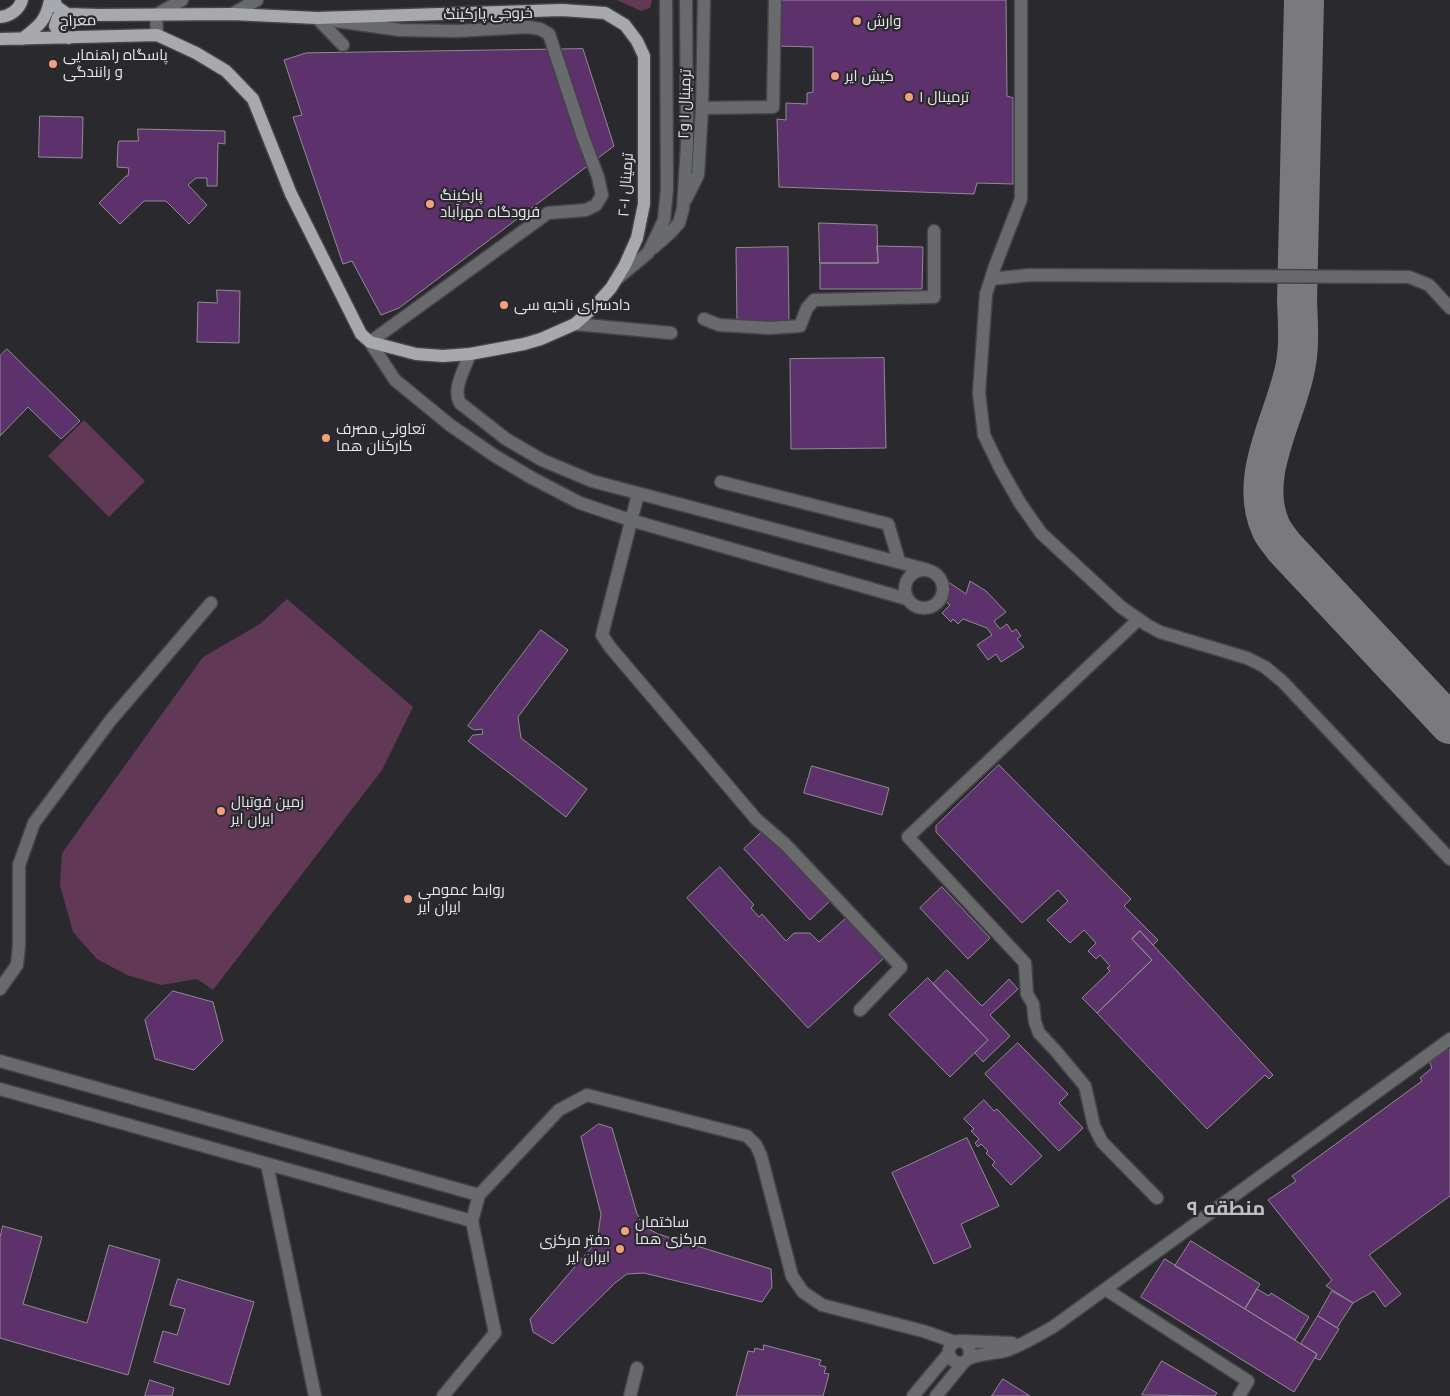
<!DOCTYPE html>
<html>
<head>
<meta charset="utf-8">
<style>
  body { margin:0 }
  canvas { display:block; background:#2a292e }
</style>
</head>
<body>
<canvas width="1450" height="1396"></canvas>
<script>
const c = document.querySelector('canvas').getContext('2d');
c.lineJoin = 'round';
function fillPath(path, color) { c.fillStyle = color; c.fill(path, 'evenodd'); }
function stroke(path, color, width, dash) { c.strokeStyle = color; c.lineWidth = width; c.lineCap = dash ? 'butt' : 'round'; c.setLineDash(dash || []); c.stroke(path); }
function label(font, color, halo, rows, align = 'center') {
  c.font = font + ' Mulish,Cairo,sans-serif'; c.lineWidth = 4.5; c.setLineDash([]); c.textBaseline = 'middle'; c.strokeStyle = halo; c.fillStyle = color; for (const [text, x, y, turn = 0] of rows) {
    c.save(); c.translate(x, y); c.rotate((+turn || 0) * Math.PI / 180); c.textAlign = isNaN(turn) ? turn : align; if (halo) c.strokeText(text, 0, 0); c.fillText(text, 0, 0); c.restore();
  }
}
fillPath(new Path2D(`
  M617,0h35l-2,8 -9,3z
  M84,420l61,61 -36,36 -61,-61z
  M287,599l126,108 -31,63 -169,220 -16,-11 -36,6 -34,-10 -30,-16 -24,-27 -13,-47 2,-32 141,-196 57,-33z`), '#613956');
stroke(new Path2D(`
  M1304,0l-7,301c1,24 3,49 -3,72 -11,49 -46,105 -23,155 3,7 9,13 13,19l166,177`), '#7a797e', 40);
const building = new Path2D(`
  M779,0h227l1,96 6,2v86l-36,-1 -3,11 -195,-7 -2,-68 9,1v-17l21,1v-11l6,-1v-45l-36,-1z
  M583,49l31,97 -215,162 -18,7 -29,-54 -9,3 -50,-147 9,-2 -18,-55 22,-7z
  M40,116l43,1 -1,41 -43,-1z
  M138,129l87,2v13l-7,-1 -1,43h-10v-8h-11l-8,7 19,20 -18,19 -23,-23h-22l-24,23 -21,-21 27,-27h2l1,-8 -12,-1 1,-23 1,-3h19z
  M819,223l58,2 1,38h-58z
  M877,246l46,1 -1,42h-102v-26h58z
  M788,247l1,76h-52l-1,-75z
  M217,290l23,1 -1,52 -42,-1 1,-40 19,1z
  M7,349l73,72 -19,18 -33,-32 -28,29v-80z
  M884,358l2,90 -95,1 -1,-90z
  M947,581l19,13 4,-13 16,10 20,21 -12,9 6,8 7,-5 5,8 4,-3 5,7 -4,3 7,8 -23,15 -5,-8 -8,6 -11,-15 15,-10 -5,-7 -24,-9 -5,5 -5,-5 -2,3 -9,-9 8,-8 -5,-4z
  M541,630l27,20 -50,67 3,21 66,51 -21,28 -98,-76 5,-6 10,-1 -1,-5 -8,1 -6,-4z
  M999,765l132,134 -7,7 34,34 -5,5 -13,-14 -8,8 20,21 -55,53 -15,-15 28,-27 -3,-3 3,-2 -10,-11 -4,4 -8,-8 8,-8 -12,-13 -14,13 -23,-23 21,-19 -10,-11 -36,33 -86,-91v-6z
  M812,766l77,22 -7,27 -78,-22z
  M764,830l66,71 -20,19 -66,-71z
  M720,867l34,38 -3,3 8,9 3,-3 24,27 8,-8h16l9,9 27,-24 38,40 -76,70 -121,-130z
  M942,887l48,51 -22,21 -48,-51z
  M1140,931l133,144 -4,4 -4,-4 -58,54 -110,-116 55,-53 -20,-21z
  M947,970l35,36 27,-27 9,10 -28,26 20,21 -27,26 -8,-9 13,-13 -55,-56z
  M928,978l60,62 -38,37 -61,-62z
  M173,991l40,11 10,39 -29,29 -39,-11 -10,-39z
  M1018,1043l50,51 -9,9 24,25 -24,23 -74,-77z
  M1450,1047v149l-81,59 32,39 -16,13 -11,-16 -21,12 -27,-17 6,-6 -64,-80 28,-19 -4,-5 130,-95 -2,-3 12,-10 -2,-5z
  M984,1100l10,11 3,-2 45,47 -31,29 -19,-20 3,-3 -9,-9 2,-2 -7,-7 -3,3 -3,-4 4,-4 -8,-8 3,-2 -10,-10z
  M599,1124l13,4 25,86 10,14 11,6 113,35 1,18 -10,15 -118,-29 -17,1 -12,9 -62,61 -20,-12 -3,-13 67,-78 4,-27 -20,-77z
  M967,1138l32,68 -38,18 10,23 -37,17 -42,-91z
  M3,1226l39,11 -19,67 64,19 22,-78 51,15 -32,115 -128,-37v-100z
  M1191,1241l69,43 -15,25 -70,-43z
  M1165,1259l152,95 -23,38 -153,-95z
  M178,1279l76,23 -25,83 -75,-23 9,-31 14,4 8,-26 -15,-4z
  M1257,1289l12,7 2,-3 38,24 -14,23 -50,-31z
  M1332,1291l21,12 -16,25 -19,-12z
  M1318,1316l21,13 -19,31 -5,-2 2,-4 -16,-10z
  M764,1345l57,15 -2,5 7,2 -2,6 5,1 -6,22h-87l12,-45 6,1 1,-4 8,2z
  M1162,1361l55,32 -2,3 -73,-1z
  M1003,1379l27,17h-38z
  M150,1380l24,8 -2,8h-27z`);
fillPath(building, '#5d326c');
stroke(building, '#908c91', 1);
const minor = new Path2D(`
  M1021,0v199l-26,67 -9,28 -7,99 5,42 16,33 20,35 21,30 80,74 26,18 13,7 87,26 18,9 17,14 168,178
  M232,14l25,-14
  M317,18l26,27
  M336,21l64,9 56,1 72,-4 12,2 9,5 34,103 15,40 4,18 -6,10 -10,5 -38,3 -178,129 25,38 55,45 45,31 37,22 48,25 50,17 277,79
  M157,35l-1,-20 26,-15
  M702,108l71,-1 2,-107
  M686,199l12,-24 4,-67 2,-108
  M653,248l17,-15 9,-10 4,-14 4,-64 -1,-145
  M618,278l30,-25 16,-33 3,-31 -1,-189
  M991,279l38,-4 380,2 20,8 21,23
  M704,319l15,6 51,3 30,-2 7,-18 7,-8 120,-3v-66
  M575,324l96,9
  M470,354c-5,14 -18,35 -10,49l46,36 36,21 50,21 336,89
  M721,482l167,42 11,37
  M638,494l-36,141 8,12 146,172 29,25 116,123 -41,43
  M905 589a19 19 0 1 1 38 0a19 19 0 1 1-38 0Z
  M1139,619l-231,218 117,126 2,31 6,10 2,18 4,11 16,17 30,36 9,40 8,16 55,56
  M0,989l17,-24 2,-19v-81l15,-42 76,-102 101,-118
  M0,1061l479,134
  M0,1089l472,132
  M267,1164l48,232
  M1105,1289l143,92 -9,15
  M962,1341l50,2
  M969,1358c4,-16 -12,-23 -19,-11 -4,8 3,16 10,16 6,0 6,-4 10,-5 12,-5 26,-4 38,-8 16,-6 30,-15 45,-23l397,-288
  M443,1396l52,-63 -23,-112 7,-26 80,-85 28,-15 160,41 9,9 5,11 31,120 11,16 19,13 101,26 32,11
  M630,1396l7,-28
  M913,1396l36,-43
  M936,1396l28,-34`);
const major = new Path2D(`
  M67,14l-9,3 -3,9 5,8 9,4
  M0,17c10,-1 19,-7 22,-17
  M0,39l157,-4 39,18 30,18 27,28 38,95 70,140 9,8 46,12 27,2 27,-2 54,-10 17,-5 34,-15 19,-17 17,-19 14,-23 12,-27 7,-34v-148l-7,-15 -12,-16 -20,-12 -43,-3 -245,8 -85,-4 -134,1 -31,-1 -10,-7 -3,-7
  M22,39c17,-13 24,-18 28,-39`);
stroke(minor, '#454448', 15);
stroke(major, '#454448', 15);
stroke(minor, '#696a6c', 12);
stroke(major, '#a8a9af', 12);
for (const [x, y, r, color] of [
  [857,21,5,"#f2a07f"],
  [53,64,5,"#f2a07f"],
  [835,76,5,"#f2a07f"],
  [909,97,5,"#f2a07f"],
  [430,204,5,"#f2a07f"],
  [504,305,5,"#f2a07f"],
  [326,438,5,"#f2a07f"],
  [221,811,5,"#f2a07f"],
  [408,899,5,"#f2a07f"],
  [625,1231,5,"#f2a07f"],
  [620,1249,5,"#f2a07f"]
]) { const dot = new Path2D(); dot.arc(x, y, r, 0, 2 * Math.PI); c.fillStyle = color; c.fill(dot); stroke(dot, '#2a292e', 2); }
label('15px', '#e8e7eb', '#2a292e', [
  ["خروجی پارکینگ",488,14,-1],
  ["معراج",78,21,-2],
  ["ترمینال ۱ و۲",685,104,-88],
  ["ترمینال ۱-۲",626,185,-86]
]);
label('15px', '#e8e7eb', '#2a292e', [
  ["وارش",867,21],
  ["پاسگاه راهنمایی",63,55],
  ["و رانندگی",63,72],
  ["کیش ایر",845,76],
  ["ترمینال ۱",919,97],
  ["پارکینگ",440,195],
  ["فرودگاه مهرآباد",440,212],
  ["دادسرای ناحیه سی",514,305],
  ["تعاونی مصرف",336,429],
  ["کارکنان هما",336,446],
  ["زمین فوتبال",231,802],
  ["ایران ایر",231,819],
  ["روابط عمومی",418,890],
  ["ایران ایر",418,907],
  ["ساختمان",635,1222],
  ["مرکزی هما",635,1239],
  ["دفتر مرکزی",610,1240,"right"],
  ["ایران ایر",610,1257,"right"]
], 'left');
label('bold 20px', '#bfbec4', '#2a292e', [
  ["منطقه ۹",1226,1209]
]);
</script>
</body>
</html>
